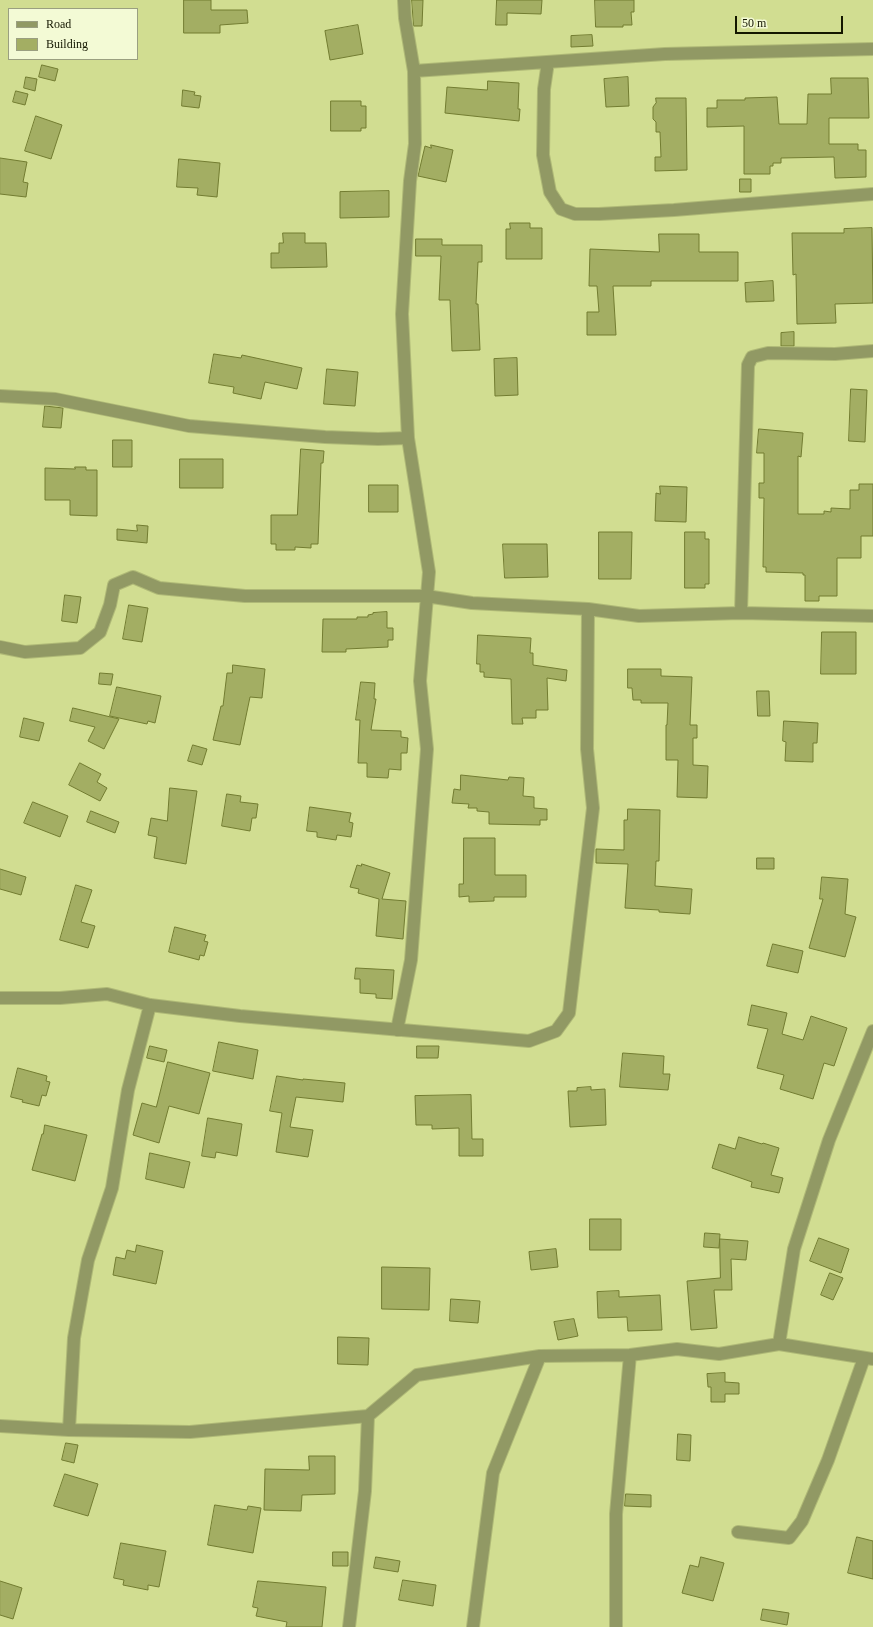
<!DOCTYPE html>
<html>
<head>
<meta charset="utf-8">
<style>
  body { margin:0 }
  #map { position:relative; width:873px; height:1627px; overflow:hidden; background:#d1dd91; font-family:Georgia,serif }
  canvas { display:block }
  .legend { position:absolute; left:8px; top:8px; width:130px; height:52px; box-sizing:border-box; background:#f3fad5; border:1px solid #9a9f80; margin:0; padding:5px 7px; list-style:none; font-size:12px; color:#141700 }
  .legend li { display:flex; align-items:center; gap:8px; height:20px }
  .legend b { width:20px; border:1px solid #9a9f80 }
  .scale { position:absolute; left:735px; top:16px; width:108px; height:18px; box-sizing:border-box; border:2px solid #141700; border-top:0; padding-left:5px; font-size:12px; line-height:14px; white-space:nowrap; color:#141700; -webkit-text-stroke:3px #f3fad5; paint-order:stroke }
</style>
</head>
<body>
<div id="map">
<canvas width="873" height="1627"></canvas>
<ul class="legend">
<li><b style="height:5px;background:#919964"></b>Road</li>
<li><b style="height:11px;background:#a3ae63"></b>Building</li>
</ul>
<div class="scale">50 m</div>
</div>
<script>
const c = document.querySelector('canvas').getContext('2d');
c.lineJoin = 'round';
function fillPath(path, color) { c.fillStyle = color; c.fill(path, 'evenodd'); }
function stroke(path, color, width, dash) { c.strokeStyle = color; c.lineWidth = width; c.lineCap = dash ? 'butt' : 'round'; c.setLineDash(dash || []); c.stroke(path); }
const building = new Path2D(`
  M184,0h27v10h36l1,13 -28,2v8h-36z
  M412,0h11l-1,26h-8z
  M497,0h45l-1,14 -34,-1v12h-11z
  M595,0h39v12h-3l1,13h-9v2h-27z
  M358,25l5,29 -33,6 -5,-29z
  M592,35l1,11 -22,1v-11z
  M42,65l16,4 -3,12 -16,-4z
  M26,77l11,2 -2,12 -11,-3z
  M628,77l1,29 -23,1 -2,-28z
  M831,78h37l1,40h-40v26h29v6h8v27l-31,1 -1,-21 -53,1v5h-8v3h-3v8h-26v-48l-37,1v-19h10v-8h28v-2l32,-1 2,27h28l1,-30h23z
  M488,81l31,2 -1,26h2l-1,12 -74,-8 2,-26 40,3z
  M183,90l12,2 -1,3 7,1 -2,12 -17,-2z
  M16,91l12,3 -3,11 -12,-3z
  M656,98h30l1,72 -32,1v-14h6l-1,-25h-4v-10l-3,-3v-12l3,-4z
  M331,101h30v5h5v22h-5v3h-30z
  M36,116l26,9 -11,34 -26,-8z
  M431,145l22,5 -7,32 -28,-6 7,-30 6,2z
  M0,158l27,4 -4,20 5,1 -2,14 -26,-3z
  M179,159l41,4 -3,34 -20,-2 1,-7 -21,-1z
  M740,179h11v13h-11z
  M389,191v26l-49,1v-26z
  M510,223h20v5h12v31h-36v-30h4z
  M872,228l1,75 -38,1 1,19 -39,1 -1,-50 -3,1 -1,-42h52v-4z
  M283,233h22v10h21l1,24 -56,1v-15h8v-10h4z
  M659,234h40v18h39v29h-87v5h-38l3,49h-29v-23h12l-2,-26h-8l1,-37 69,3z
  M416,239h26v6h40v17h-4l-2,42h2l2,46 -28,1 -2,-51h-11l2,-44h-25z
  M773,281l1,20 -28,1 -1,-19z
  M794,332v14h-13v-13z
  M214,354l27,4 1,-3 60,13 -5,21 -32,-7 -4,17 -28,-6 1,-6 -25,-4z
  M517,358l1,37 -23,1 -1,-37z
  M327,369l31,3 -3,34 -31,-2z
  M851,389l16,1 -2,52 -16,-1z
  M45,406l18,2 -2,20 -18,-1z
  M759,429l44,4 -2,24 -3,-1v58h26v-3l7,1v-4l19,1v-19h9v-6h14v52h-12v22h-24v38h-18v5h-14v-26h-2v-2l-37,-1v-5h-3l1,-69h-5v-15h5v-30h-7z
  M113,440h19v27h-19z
  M301,449l23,2 -1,12h-2l-3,81h-7v4l-16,-1v3h-19v-6h-5v-29h26z
  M180,459h43v29h-43z
  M75,467h11v3h11v46l-27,-1v-15h-25v-32l30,1z
  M369,485h29v27h-29z
  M660,486l27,1 -1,35 -31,-1 1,-28 4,1z
  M137,525l11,1 -1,17 -30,-3v-11l20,2z
  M599,532h33l-1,47h-32z
  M685,532h20v7h4v45h-4v4h-20z
  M503,544h44l1,33 -43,1z
  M65,595l16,2 -4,26 -15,-2z
  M129,605l19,3 -6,34 -19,-3z
  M387,612v16h6v12h-5v7l-42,2v3h-24l1,-33h34v-2h11v-2l5,-1v-1z
  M822,632h34v42h-35z
  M478,635l53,3 -1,15h3v12l34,5 -1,11 -19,-3 1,32h-12v8h-14l1,6h-11l-1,-45 -27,-2v-5h-4v-8h-3z
  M233,665l32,4 -3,29 -12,-1 -10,48 -27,-5 8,-34h2l4,-33h5z
  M628,669h33v7l31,1 -2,48h7v13h-4v27l15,1 -1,32 -30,-1 1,-37h-12v-35h1l1,-22h-27v-3h-8l-1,-12h-4z
  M100,673l13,1 -2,11 -12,-1z
  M361,682l14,1 -1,16h2l-5,31 30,1v6l7,1 -1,15h-6v17l-12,-1 -1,9 -21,-1v-14h-9l2,-43h-4z
  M117,687l44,9 -6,27 -7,-2 -1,3 -37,-8z
  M757,691h12l1,25h-12z
  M73,708l46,11 -15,30 -16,-8 7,-14 -25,-6z
  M24,718l20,5 -5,18 -19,-4z
  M784,721l34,2 -1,20h-4v19l-28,-1 1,-19 -3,-1z
  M193,745l14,4 -5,16 -14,-4z
  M80,763l21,11 -4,8 10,6 -7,13 -31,-16z
  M461,775l47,5 1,-3 15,1 -1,18 11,1v11l13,1v11h-7v5l-51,-1v-12l-12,-1v-3h-9l1,-4 -17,-1 2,-14 6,1z
  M170,788l27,3 -11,73 -32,-6 3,-21 -9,-2 3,-17 16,3z
  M227,794l14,2 -1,6 18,2 -2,14h-4l-2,13 -28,-5z
  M33,802l35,14 -8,21 -36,-14z
  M310,807l41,6 -2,9 4,1 -2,14 -14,-2 -1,5 -19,-3v-5l-10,-1z
  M628,809l32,1 -1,51h-3l-1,25 37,3 -2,25 -31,-2v-2l-34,-2 3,-44 -32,-1v-14l28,1v-30h3z
  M91,811l28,11 -4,11 -28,-11z
  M464,838h31v37h31v22h-32v4l-25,1v-6l-10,1v-13h4z
  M757,858h17v11h-17z
  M362,864l28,9 -8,26 24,2 -3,38 -27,-3 3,-37 -21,-6 1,-4 -9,-2 7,-22 4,1z
  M0,869l26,8 -5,18 -21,-6z
  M822,877l26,2 -3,35 11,3 -11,40 -36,-9 14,-49h-3z
  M76,885l16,5 -11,32 14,4 -7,22 -28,-8z
  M175,927l31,8 -2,6 4,1 -4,14 -4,-1 -1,5 -30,-8z
  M773,944l30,7 -5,22 -31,-7z
  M356,968l38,2 -2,29 -16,-1v-4l-16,-1v-14h-5z
  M752,1005l35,8 -5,21 21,6 8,-24 36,12 -13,38 -10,-3 -11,36 -33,-10 4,-14 -27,-7 11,-39 -20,-4z
  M219,1042l39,8 -5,29 -40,-8z
  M150,1046l17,4 -3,12 -17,-4z
  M417,1046h22l-1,12h-21z
  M623,1053l41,3 -1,18h7l-2,16 -48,-3z
  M168,1062l42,11 -11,41 -30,-8 -10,37 -26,-8 9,-32 14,4z
  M18,1068l29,8 -1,5 4,1 -4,14 -4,-1 -3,11 -17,-4 1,-2 -12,-3z
  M277,1076l26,4v-1l42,4 -2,19 -47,-5 -6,30 23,3 -5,27 -32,-5 6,-39 -12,-2z
  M591,1087v3l14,-1 1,36 -36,2 -2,-36h9v-3z
  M471,1095l1,44h11v17h-24v-28l-27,1v-4h-16l-1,-29z
  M208,1118l34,6 -5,32 -21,-4 -1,6 -13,-2z
  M45,1125l42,10 -12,46 -43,-11 10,-36h1z
  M739,1137l23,7 1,-1 16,5 -8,27 12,3 -4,15 -28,-6 1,-5 -40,-14 7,-24 16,5z
  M150,1153l40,9 -6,26 -38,-9z
  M590,1219h31v31h-31z
  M705,1233l15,1 -1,14 -15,-1z
  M819,1238l30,11 -8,24 -31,-12z
  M720,1239l28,2 -2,19 -15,-1 1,31h-18l3,38 -26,2 -4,-49 33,-3z
  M137,1245l26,6 -7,33 -43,-9 3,-18 9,2 2,-9 8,2z
  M556,1249l2,18 -27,3 -2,-18z
  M382,1267l48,1 -1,42 -47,-1z
  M830,1273l13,5 -10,22 -12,-5z
  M619,1291v6l41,-2 2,35 -34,1 -1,-14 -29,1 -1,-26z
  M451,1299l29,2 -2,22 -28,-2z
  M574,1319l4,17 -20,4 -4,-18z
  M338,1337l31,1 -1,27 -30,-1z
  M725,1373v9l14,1v11h-14v8h-14v-15h-3l-1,-13z
  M678,1434l13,1 -1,26 -13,-1z
  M66,1443l12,2 -4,18 -12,-3z
  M309,1456h26v38l-33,1 -1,16 -37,-1 1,-41 44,1z
  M65,1474l33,10 -10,32 -34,-10z
  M626,1494l25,1v12l-26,-1z
  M215,1505l32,5 1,-4 13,2 -8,45 -45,-8z
  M857,1537l16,4v38l-25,-6z
  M121,1543l45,8 -7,36 -11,-2v5l-25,-5 1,-5 -10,-2z
  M333,1552h15v14h-15z
  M376,1557l24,4 -2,11 -24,-4z
  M701,1557l23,6 -11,38 -31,-8 8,-28 8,2z
  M403,1580l33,5 -3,21 -34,-6z
  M0,1581l22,7 -9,31 -13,-4z
  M258,1581l68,6 -4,40h-36l1,-5 -31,-6 2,-8 -5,-1z
  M763,1609l26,4 -2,12 -26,-5z`);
fillPath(building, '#a3ae63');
stroke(building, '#727c31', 1);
const minor = new Path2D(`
  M548,62l-4,27 -1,66 7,37 11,17 14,5h24l75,-4 199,-16
  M414,71l251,-17 208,-5
  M0,396l55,3 134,27 136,11 53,2 30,-1
  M741,613l7,-248 4,-8 16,-4 67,1 38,-3
  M0,647l25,5 55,-4 20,-16 10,-27 4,-20 19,-8 26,11 86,8h181l46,7 116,6 51,7 102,-3 132,3
  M0,998h60l47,-4 43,11 90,11 289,25 27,-10 13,-18 24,-205 -6,-59 1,-140
  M397,1030l14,-70 16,-211 -7,-68 9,-109 -21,-134 -6,-124 8,-133 5,-37 -1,-73 -9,-53 -1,-18
  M779,1344l15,-95 35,-109 44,-109
  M0,1426l69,4 121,2 178,-16 49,-41 123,-19 90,-1 47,-6 42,5 60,-10 94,15
  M69,1430l5,-92 14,-78 24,-72 16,-98 22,-85
  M738,1532l51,6 13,-17 26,-61 36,-102
  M349,1627l16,-136 3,-75
  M473,1627l20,-154 47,-117
  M616,1627v-113l14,-159`);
stroke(minor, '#afb977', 14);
stroke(minor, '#919964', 12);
</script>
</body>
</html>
